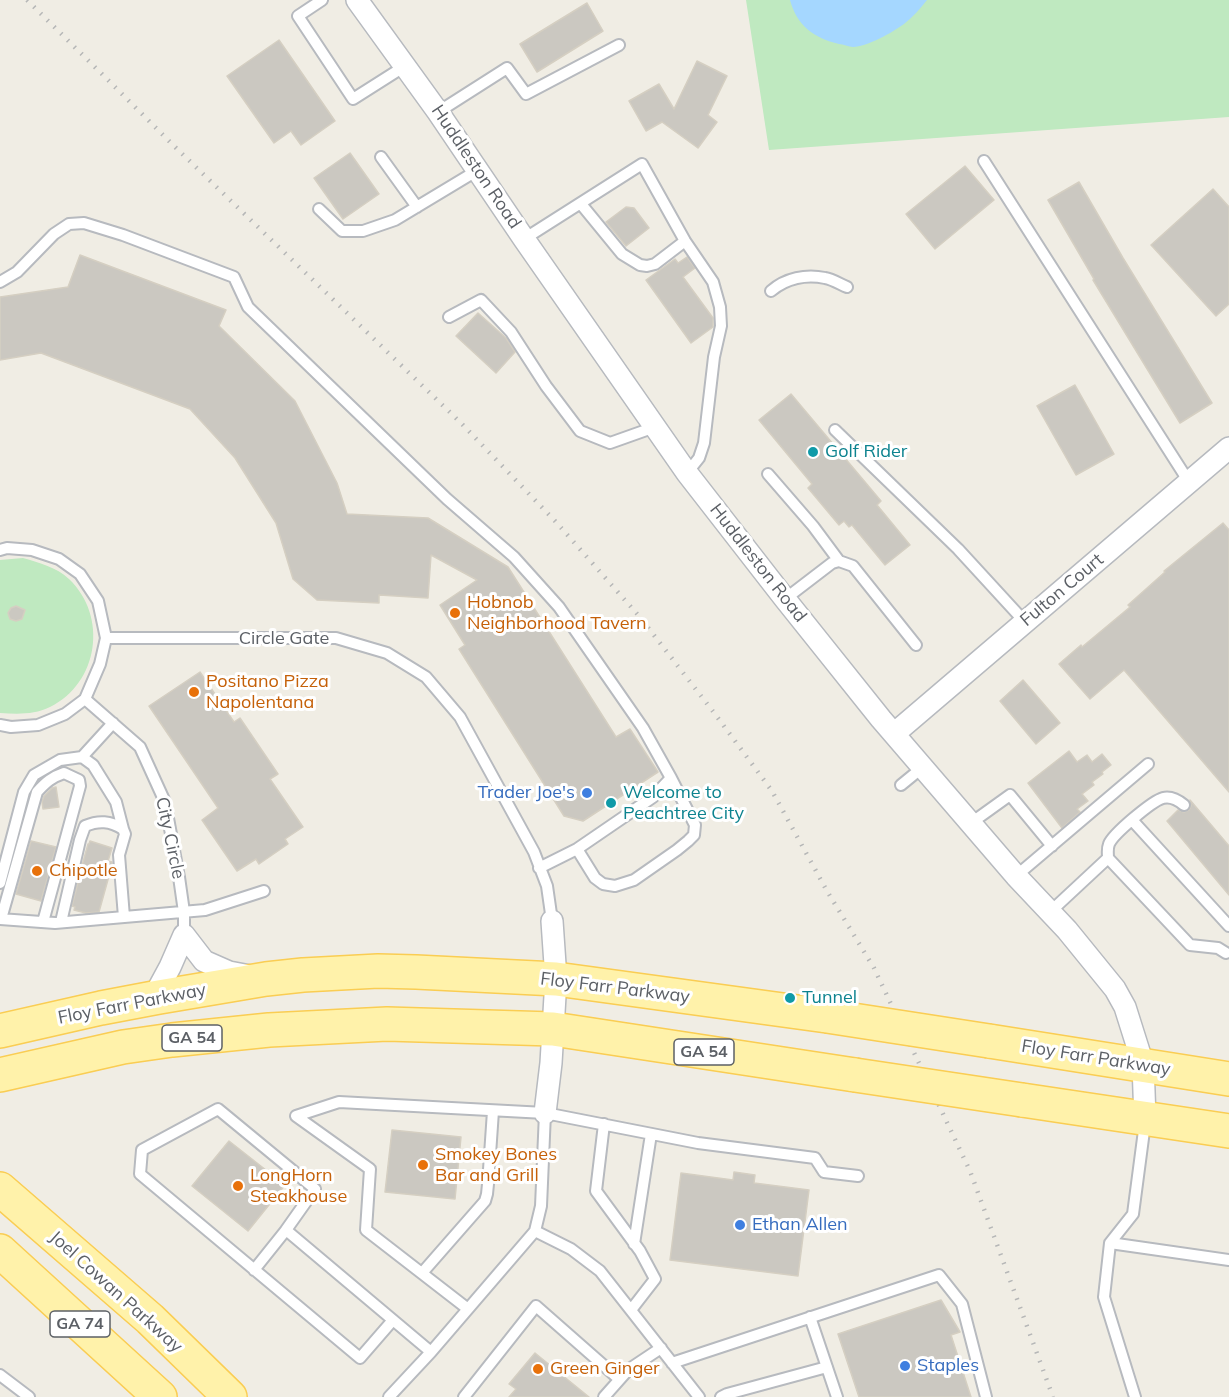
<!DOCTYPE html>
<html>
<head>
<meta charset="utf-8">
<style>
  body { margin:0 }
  canvas { display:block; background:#f0ede4 }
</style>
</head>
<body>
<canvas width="1229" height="1397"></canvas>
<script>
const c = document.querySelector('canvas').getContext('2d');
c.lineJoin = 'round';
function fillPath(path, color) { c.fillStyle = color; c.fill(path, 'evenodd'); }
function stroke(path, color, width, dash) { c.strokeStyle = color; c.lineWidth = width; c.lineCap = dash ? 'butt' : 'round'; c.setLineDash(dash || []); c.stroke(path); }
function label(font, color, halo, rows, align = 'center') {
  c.font = font + ' Mulish,sans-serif'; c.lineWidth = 6; c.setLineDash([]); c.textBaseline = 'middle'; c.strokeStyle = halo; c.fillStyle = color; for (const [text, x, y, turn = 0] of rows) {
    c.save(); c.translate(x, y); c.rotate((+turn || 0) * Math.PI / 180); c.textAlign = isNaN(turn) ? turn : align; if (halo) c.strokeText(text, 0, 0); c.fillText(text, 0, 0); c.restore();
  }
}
fillPath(new Path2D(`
  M746,0h483v117l-460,33z
  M23,558c17,5 33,9 46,21 39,37 30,104 -19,128 -16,8 -33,7 -50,6v-153z`), '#bfe9c0');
fillPath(new Path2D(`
  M790,0h137c-7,9 -14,17 -23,24 -11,8 -37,23 -51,23 -4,0 -10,-3 -14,-3 -25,-6 -42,-18 -49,-44z`), '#a5d7ff');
const building = new Path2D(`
  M587,3l16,28 -66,41 -17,-28z
  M279,40l56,81 -34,24 -10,-14 -17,12 -47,-67z
  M697,61l30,15 -19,39 9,7 -19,26 -36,-26 -16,9 -17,-30 30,-17 15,25z
  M350,153l29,41 -36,25 -29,-41z
  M965,166l29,34 -59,49 -29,-35z
  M1079,182l44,76 89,145 -32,20 -87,-143 1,-1 -46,-79z
  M1213,189l16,18v97l-13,12 -65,-71z
  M626,207l8,1 15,20 -23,18 -20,-24z
  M80,255l146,55 -7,16 76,75 42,82 10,31 81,4 80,49 108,170 14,-8 28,43 -75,49 -19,-5 -105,-167 6,-4 -25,-40 37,-25 -46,-25 -3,43 -49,-3v8l-62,-3 -24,-21 -17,-56 -41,-65 -45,-49 -149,-56 -41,7v-63l68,-10z
  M687,257l8,11 -12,9 30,41v9l-22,16 -45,-63 29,-21 3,4z
  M478,313l28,25 9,14 -19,21 -40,-37z
  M1075,385l39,69 -38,21 -39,-69z
  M791,394l90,107 -4,4 33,40 -25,20 -33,-40 -3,2 -5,-6 -5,4 -31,-37 4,-4 -53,-64z
  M1223,523l6,7v262l-105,-122 -34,29 -31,-35 22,-19 1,2 48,-40 -2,-2 37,-33 -1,-1z
  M16,606l9,4 -3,9 -6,2 -6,-2 -2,-6 3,-5z
  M200,672l34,50 6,-4 38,56 -8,5 33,48 -18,12 3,5 -29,20 -3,-5 -19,12 -35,-51 16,-12 -69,-102z
  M1023,680l37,43 -24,21 -36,-43z
  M1069,751l8,11 10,-7 5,7 10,-8 9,11 -9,7 1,2 -11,8 2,3 -12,9 6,7 -11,8 3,3 -18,16 -34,-45z
  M56,787l3,20 -16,2 -1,-7 2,-6 8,-8z
  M1190,800l39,46v49l-62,-74 11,-11 6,2 5,-2 2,-4z
  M31,841l25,6 -15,54 -25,-7z
  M90,841l22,7 -4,13 4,1v3l-13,47 -13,1 -12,-3 1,-3 -3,-1 11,-44 5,-18h1z
  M392,1130l69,7 -6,62 -70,-7z
  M229,1141l56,44 -37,46 -56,-45z
  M734,1172l21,3 -1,8 55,7 -11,86 -128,-16 11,-87 52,7z
  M941,1300l19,32 -9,3 20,62h-112l-21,-63z
  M535,1353l54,44h-80l7,-8 -7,-5z`);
fillPath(building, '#cbc8c1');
stroke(building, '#d5cfc2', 1.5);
const service = new Path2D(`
  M322,0l-24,16 55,83 52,-33
  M438,112l69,-44 19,26 93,-49
  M381,157l36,50
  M984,161l205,321
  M581,204l41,50 18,11 7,1 8,-2 30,-23
  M319,209l23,22h21l32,-11 83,-50
  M524,239l118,-75 43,77 28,41 7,25 1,19 -7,31 -10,86 -5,15 -12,15
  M0,282l17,-10 37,-38 15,-10 15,-1 39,12 111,42 14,30 199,192 67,58 45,50 84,121 28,50 -18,19 -76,52 -38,19
  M771,291c15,-13 35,-17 54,-13 7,1 15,6 22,9
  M449,317l32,-17 30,32 35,54 34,45 30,12 45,-16
  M835,430l123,119 67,73
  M768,474l45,52 26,35
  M0,550l7,-2 25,2 27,9 21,15 18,27 8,37 -6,26 -15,35 -20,15 -27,11 -27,2 -11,-2
  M785,599l47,-36 7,-2 14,5 63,79
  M106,638h230l51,15 39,24 34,40 74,135 13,34 5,35
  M85,699l55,48 25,55 14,75 5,35v23
  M82,757l11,8 23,37 7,27
  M901,785l22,-18
  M1184,805c-6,-5 -13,-9 -21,-7 -11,3 -50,36 -54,46 -2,5 -1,9 -1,14l82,87 28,3 8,5
  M1132,820l97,106
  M971,823l39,-28 42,51
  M577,849l18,29 8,6 12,2 19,-6 43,-30 11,-9 6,-6 1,-10 -24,-47
  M1016,876l132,-112
  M0,883l24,-91 10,-17 26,-15 22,-3 31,-34
  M1050,912l58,-54
  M0,919l55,4 150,-13 59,-19
  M1,919l36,-127c9,-10 15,-15 27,-19l15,7 1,6 -37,136
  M61,922l19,-82 5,-14c14,-6 25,-5 38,3l2,5 -6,21 5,62
  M604,1124l-8,67 44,60 15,28 -24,31
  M535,1231l36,18 29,22 99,126
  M1110,1243l119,17
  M634,1244l17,-110
  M254,1270l32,-40
  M422,1273l63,-72 2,-7 1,-10 5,-73
  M468,1309l-102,-79 4,-61 -74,-53 43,-14 206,11 153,30 117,15 9,14 34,4
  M810,1317l27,80
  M393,1320l-33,38 -220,-184 2,-24 76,-41 97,80 -29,41 145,122
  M672,1363l267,-88 23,29 24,93
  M0,1375l29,22
  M389,1397l42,-45 104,-121 6,-25 4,-93
  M464,1397l72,-91 83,73
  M604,1397l24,-27 33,-22
  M721,1397l6,-3 100,-27
  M1135,1397l-31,-100 6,-54 23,-29 12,-91`);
const minor = new Path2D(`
  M357,0l81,112 86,127 163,234 98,126 96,120 135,157 51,54 48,59 10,18 18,57 2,55
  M895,733l334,-285
  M144,996l13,-5 13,-24 14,-32 20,26 25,11 21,4
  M545,1113l6,-50 5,-84 -4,-58`);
const primary = new Path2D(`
  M0,1031l101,-23 58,-11 107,-18 37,-4 75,-4 38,1 140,7 271,37
  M989,1041l240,38
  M0,1075l123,-28 49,-7 97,-10 118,-6 166,5 302,46
  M1022,1100l207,31
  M0,1189l150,130 80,78
  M0,1251l160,146`);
stroke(service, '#b7babf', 14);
stroke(minor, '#b7babf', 24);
stroke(primary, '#facd53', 36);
stroke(service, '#fff', 10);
stroke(minor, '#fff', 21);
stroke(primary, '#fff2aa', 33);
stroke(new Path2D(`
  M27,0l84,83 62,62 288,278 95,99 83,94 76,98 57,77 55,100 47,77 96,203 83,226`), '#b6b7b7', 4.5, [1.5, 8]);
const primaryBridge = new Path2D(`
  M827,1016l162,25
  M855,1075l167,25`);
stroke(primaryBridge, '#facd53', 36, []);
stroke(primaryBridge, '#fff2aa', 33);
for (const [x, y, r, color] of [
  [813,452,6,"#0f9aa8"],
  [455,613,6,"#e8710a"],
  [194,692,6,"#e8710a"],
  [587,793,6,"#3f7fe0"],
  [611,803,6,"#0f9aa8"],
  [37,871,6,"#e8710a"],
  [790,998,6,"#0f9aa8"],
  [423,1165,6,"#e8710a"],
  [238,1186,6,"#e8710a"],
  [740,1225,6,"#3f7fe0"],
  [905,1366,6,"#3f7fe0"],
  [538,1369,6,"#e8710a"]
]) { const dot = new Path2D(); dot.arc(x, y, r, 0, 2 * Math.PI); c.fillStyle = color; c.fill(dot); stroke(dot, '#fff', 2); }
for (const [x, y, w] of [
  [192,1038,60],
  [704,1052,60],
  [80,1324,60]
]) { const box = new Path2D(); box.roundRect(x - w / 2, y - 13, w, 26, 4.5); c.fillStyle = '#fff'; c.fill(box); stroke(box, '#5c6066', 1.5); }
label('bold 16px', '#5c6066', null, [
  ["GA 54",192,1038],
  ["GA 54",704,1052],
  ["GA 74",80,1324]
]);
label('18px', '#5c6066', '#fff', [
  ["Huddleston Road",476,167,56],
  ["Huddleston Road",758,563,52],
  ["Fulton Court",1062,590,-40],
  ["Circle Gate",284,639],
  ["City Circle",170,838,78],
  ["Floy Farr Parkway",615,988,7],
  ["Floy Farr Parkway",132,1004,-11],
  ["Floy Farr Parkway",1096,1058,9],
  ["Joel Cowan Parkway",116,1292,42]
]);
label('18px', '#0d838f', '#fff', [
  ["Golf Rider",825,452],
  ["Welcome to",623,793],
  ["Peachtree City",623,814],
  ["Tunnel",802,998]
], 'left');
label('18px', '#c56008', '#fff', [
  ["Hobnob",467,603],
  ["Neighborhood Tavern",467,624],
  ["Positano Pizza",206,682],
  ["Napolentana",206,703],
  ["Chipotle",49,871],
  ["Smokey Bones",435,1155],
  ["Bar and Grill",435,1176],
  ["LongHorn",250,1176],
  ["Steakhouse",250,1197],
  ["Green Ginger",550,1369]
], 'left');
label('18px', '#366cbe', '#fff', [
  ["Trader Joe's",575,793,"right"],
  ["Ethan Allen",752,1225],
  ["Staples",917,1366]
], 'left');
</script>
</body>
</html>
